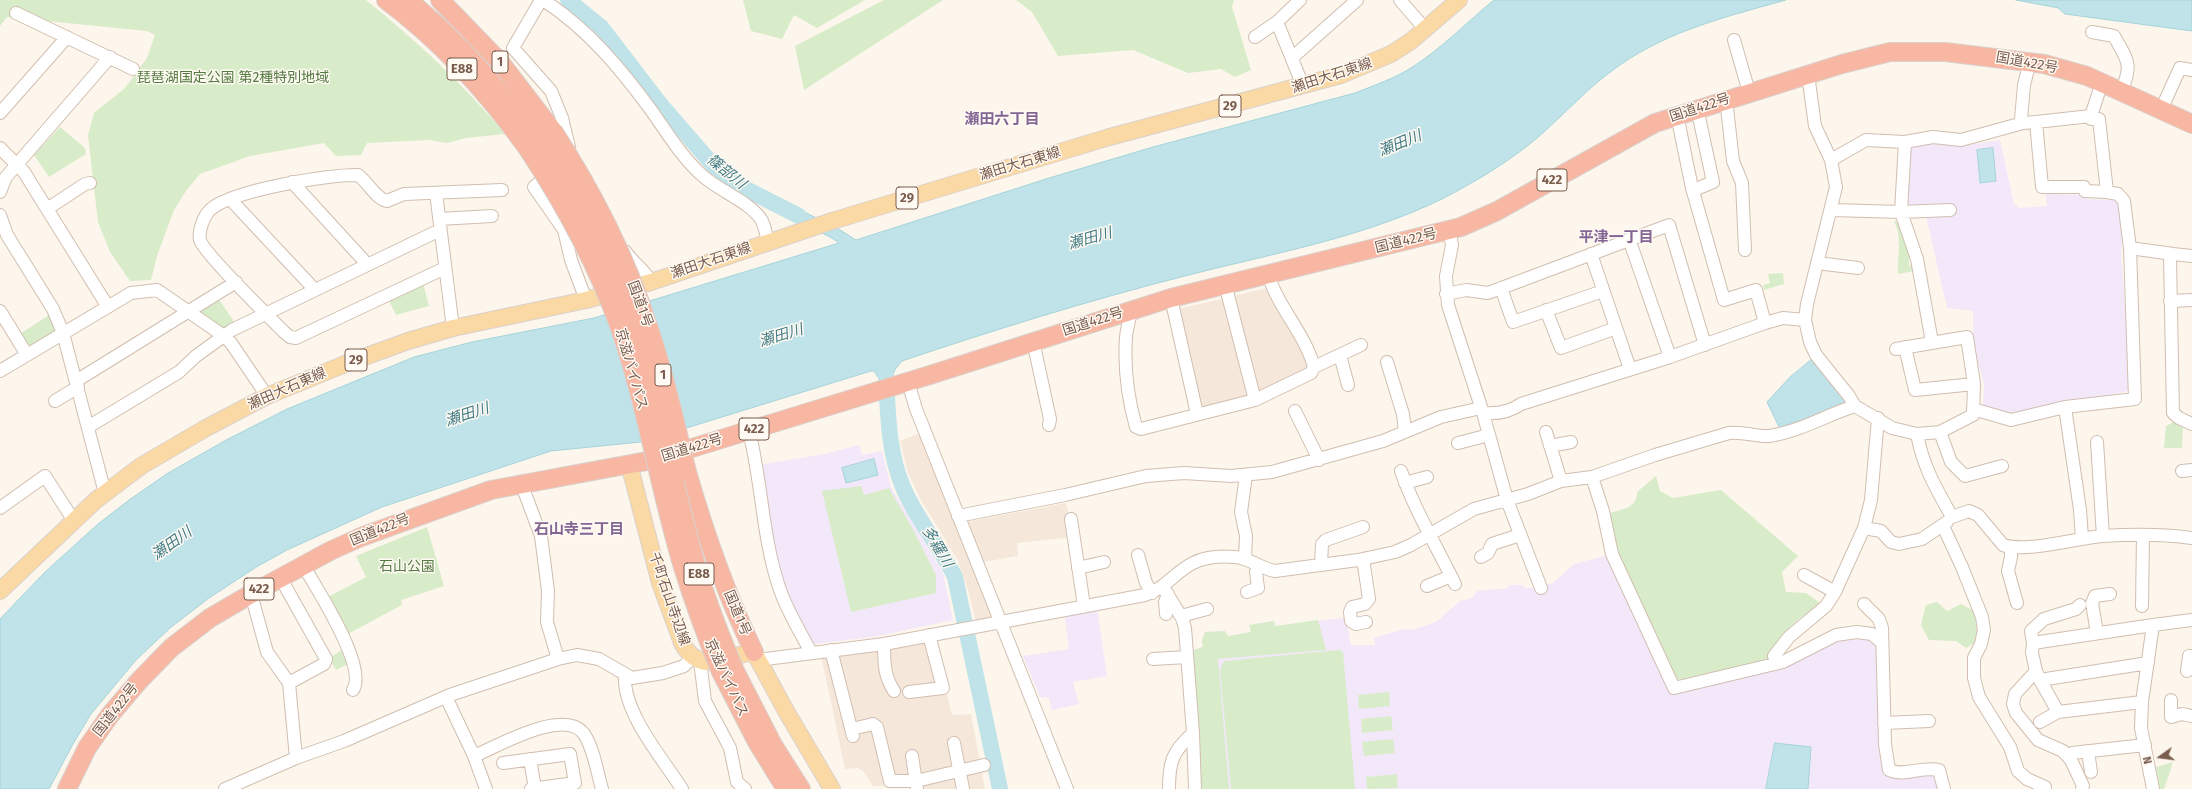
<!DOCTYPE html>
<html>
<head>
<meta charset="utf-8">
<style>
  body { margin:0 }
  #map { position:relative; width:2192px; height:789px; overflow:hidden; background:#fdf6ec; font-family:"Fira Sans",sans-serif }
  canvas { display:block }
  .north { position:absolute; left:2140px; top:737px; width:40px; height:40px; -webkit-text-stroke:3px #fffaf3; paint-order:stroke; rotate:256deg; font-size:11px; font-weight:700; line-height:16px; text-align:center; color:#7a5c4d }
  .north::after { content:''; display:block; margin:auto; width:14px; height:18px; background:#7a5c4d; clip-path:polygon(50% 0,100% 100%,50% 72%,0 100%) }
</style>
</head>
<body>
<div id="map">
<canvas width="2192" height="789"></canvas>
<div class="north">N</div>
</div>
<script>
const c = document.querySelector('canvas').getContext('2d');
c.lineJoin = 'round';
function fillPath(path, color) { c.fillStyle = color; c.fill(path, 'evenodd'); }
function stroke(path, color, width, dash) { c.strokeStyle = color; c.lineWidth = width; c.lineCap = dash ? 'butt' : 'round'; c.setLineDash(dash || []); c.stroke(path); }
function label(font, color, halo, rows, align = 'center') {
  c.font = font + ' "Fira Sans","Noto Sans JP",sans-serif'; c.lineWidth = 3; c.setLineDash([]); c.textBaseline = 'middle'; c.strokeStyle = halo; c.fillStyle = color; for (const [text, x, y, turn = 0] of rows) {
    c.save(); c.translate(x, y); c.rotate((+turn || 0) * Math.PI / 180); c.textAlign = isNaN(turn) ? turn : align; if (halo) c.strokeText(text, 0, 0); c.fillText(text, 0, 0); c.restore();
  }
}
fillPath(new Path2D(`
  M1272,287l42,80 -59,33 -58,14 -23,-104z
  M925,431l36,92 105,-20 8,34 -57,6 1,13 -41,7 23,59 -23,4 -9,-36 -11,-31 -36,-59 -13,-27 -8,-32z
  M933,638l19,77 19,-1 14,75h-64l-1,-3h-47l-9,-14 -6,-4 -13,1 -24,-114z`), '#f5e8da');
fillPath(new Path2D(`
  M2000,140l14,64 5,4 28,-2 -1,-12 34,1 8,4 29,1 3,5 3,31 -2,16 10,138 -16,4 -9,7 -76,10 -22,2 -25,-7 1,-22 -11,-39v-34l-26,-3 -21,-92h17v-13l-37,5 2,-63 27,-4 33,4z
  M859,445l3,10 20,-4 9,36 52,86 10,47 -74,16 -63,8 -7,-2 -33,-72 -17,-105 66,-11z
  M1608,555l65,137 163,-53 34,-2 8,6 8,129 50,1 4,16h-741l-6,-139 10,-3 -1,-7 3,-8 20,-1 3,5 23,-4 -2,-7 25,-4 1,5 67,-8 4,-2 5,29h24l-1,-7 31,-9 7,1 24,-8 24,-21 12,-3 5,-7 31,-3 1,-3h14l1,3h11l18,-5 21,-19z
  M1097,607l10,69 -34,6 6,22 -27,6 -3,-12 -9,-1 -17,-41 46,-7 -5,-36z`), '#f3e8fa');
fillPath(new Path2D(`
  M0,0h366c51,41 97,84 139,134l-39,4 -19,5 -18,-3 -62,3 -6,12 -25,1 -12,-13 -74,13 -50,18 -14,17 -12,19 -17,46 -6,24 -21,1 -20,-29 -12,-30 -10,-87 6,-22 31,-25 22,-30 8,-23 -8,-4 -140,-14 -7,9z
  M743,0h122l-48,28 -23,-13 -12,24 -31,-8z
  M884,0h59l-139,90 -9,-44z
  M1016,0h218l-2,7 19,63 -16,7 -14,-8 -33,4 -55,-23 -75,6 -26,-44z
  M60,127l25,21 1,6 -37,23 -15,-22z
  M1895,221l7,3 9,32 -2,1v9l4,-1 1,6 -16,3c-1,-18 5,-36 -4,-52z
  M1783,273l1,11 -20,6 -1,-5 7,-2 -2,-9z
  M423,283l6,23 -33,9 -8,-16z
  M218,298l17,25 -10,6 -25,-17 1,-4z
  M49,315l4,10 1,6 -23,14 -6,-1 -5,-10z
  M2173,420l10,6 -1,22h-18l2,-22 6,-3z
  M1656,476l4,15 13,7 48,-8 77,66 -16,16 4,20 20,1 14,10c-21,16 -44,31 -52,57l-92,20 -57,-126 -9,-41c13,-4 27,-5 27,-21z
  M861,486l3,9 25,-7 25,43 22,44v18l-85,19 -29,-121z
  M427,527l17,59 -43,14 1,5 -56,30 -20,-37 40,-21 -10,-21z
  M1937,602l10,9 14,-7 13,7 3,21 -3,11 -8,5 -10,-7 -27,-1 -8,-15 5,-20z
  M1318,620l8,30 -108,9 11,130h-30l-6,-139 10,-3 -1,-7 3,-8 20,-1 3,5 23,-4 -2,-7 25,-4 1,5z
  M345,648l5,15 -14,7 -7,-12z
  M1339,650l4,2 12,137h-124l-11,-119 4,-9z
  M1389,692l1,14 -31,3 -1,-14z
  M1391,716l2,14 -31,3 -1,-14z
  M1393,739l2,14 -31,3 -2,-14z
  M2173,762l-9,27h-4l-4,-22z
  M1397,774l1,14 -31,1 -1,-12z`), '#d8ecc9');
const water = new Path2D(`
  M1494,0h292c-57,16 -116,30 -166,65 -31,21 -56,50 -84,74 -29,24 -61,43 -94,60 -82,40 -173,55 -261,78 -94,24 -187,53 -279,84l-6,7 -5,10 -11,2 -6,-9h-3l-230,71 -90,9 -169,56 -95,43 -29,16 -49,32 -39,30 -34,32 -45,54 -18,30 -24,45h-49v-170l44,-46 54,-49 31,-24 39,-27 60,-34 59,-30 127,-52 58,-15 122,-24 245,-75 -7,-5 -54,-27 6,-9 53,26 19,12 193,-62 104,-31 202,-54c20,-8 41,-15 59,-27 29,-19 53,-44 80,-66z
  M2016,0h176v31l-127,-17 -7,-6z
  M1993,148l3,33 -16,2 -3,-33z
  M1811,360l5,1 30,37v6l-52,21 -14,4 -13,-27 23,-25z
  M874,459l4,16 -32,8 -4,-15z
  M1775,743l36,4 -3,42h-42z`);
fillPath(water, '#bfe3e8');
stroke(water, '#a5d3da', 1);
stroke(new Path2D(`
  M568,0l34,28 59,77 52,60 27,21 59,30
  M886,376c2,37 2,76 17,111 13,32 37,59 52,90l45,212`), '#bfe3e8', 16);
const minor = new Path2D(`
  M541,0l-28,48 38,43 11,27 7,29
  M543,0c44,28 78,69 108,110 17,24 31,48 53,67 16,14 48,26 58,44 3,6 4,14 6,20
  M1300,0l-23,22 26,64
  M1400,0l25,29
  M16,13l117,56
  M2092,32l22,4c14,25 19,28 7,56
  M1255,37l22,-15
  M1734,40l15,52
  M1293,57l64,-57
  M1808,74l7,52 16,34 5,27 -29,117 -2,16 5,22 6,13 33,41 6,10 37,22 25,6c6,33 19,54 35,83l17,-6 9,4 25,30c24,8 73,-7 100,-9 30,-2 60,-2 89,2
  M1726,99l7,62 9,22 3,67
  M2161,110l19,-42 12,2
  M0,113l67,-76
  M1677,115l15,73 32,112 32,-10 9,33
  M2091,116v3h8l8,73
  M2036,122l55,-6 11,-34
  M0,148l24,24 84,135
  M1831,160l35,-20 39,2
  M551,172l-17,15 30,43 7,30 15,40
  M292,182l75,82
  M1694,190l19,-8 -16,-74
  M0,192l6,-15 104,-120
  M436,193l17,135
  M231,200l84,90
  M47,209l38,-25 5,-1
  M1832,210l69,2 49,-2
  M0,215l7,20 46,74 10,24 42,160
  M439,219l53,-3
  M1449,230l3,15 -6,31 2,29 35,108 24,87 34,88
  M1629,239l41,118
  M2130,248l43,6
  M625,251c8,12 19,18 26,31
  M1591,254l39,115
  M2192,256l-19,-2 -3,2 3,157 6,5 13,6
  M1817,263l41,5
  M445,268l-149,70 -6,-1 -6,-5c-14,-14 -81,-80 -84,-92 -2,-9 4,-25 11,-31 23,-19 115,-34 147,-34 9,6 18,24 29,26l17,-7 98,-4
  M1225,284l30,116
  M1501,288l12,34 90,-31
  M1446,294l20,-4 22,3 181,-68 36,120
  M1171,298l26,116
  M2170,301l22,-1
  M1131,309c-1,9 -4,19 -5,28 -2,29 2,62 10,90l5,2 114,-29 56,-27 3,-6c-9,-34 -36,-59 -46,-93
  M1546,310l15,38 55,-20
  M0,311l27,44
  M1033,341l17,78 -1,6
  M1932,342l-15,-83 -16,-47 4,-70 28,-5 28,3 62,-17
  M1905,347l10,43 59,-6
  M1896,349l71,-12 7,47 -1,31 -33,17 -23,2
  M1340,355l8,30
  M1387,362l16,52 2,18
  M1314,367l47,-22
  M0,371l131,-78 26,-3 67,46 7,7 36,53
  M76,381l160,-99
  M908,382l8,27 151,380
  M55,401l23,-14
  M2065,407l15,103 2,28
  M1973,409l38,11 54,-13 70,-8 -5,-151 -6,-47 -6,-7 -11,-2 -22,-1 -1,-4h-42l-6,-65 -13,1 -2,-4 3,-34 6,-24
  M1295,411l24,49
  M1483,413c13,1 27,-1 38,-9l149,-47 95,-34 18,-5 22,2
  M88,427l91,-55 17,-16 36,-26 208,-100
  M749,431c13,51 13,105 30,156 7,22 21,45 32,65
  M1546,432l15,49
  M1940,432l11,30 14,14 37,-10
  M2097,442l6,94
  M1458,443l31,-8
  M1550,446l21,-4
  M1401,471c14,40 36,76 54,113
  M2182,471l10,-1
  M1592,477l11,34 9,43 62,134 109,-26 53,-27 21,-3 15,2 9,8
  M521,483l20,53 7,55 -1,31 11,37
  M1405,483l22,-6
  M0,508l45,-32 29,45
  M958,516l107,-21 81,-19 38,-3 47,3 41,-4 111,-31 58,-24 40,-9
  M1071,519l13,87
  M1943,526l19,41 20,50 2,13 -3,14 -7,14v20l5,19 31,50 8,24 9,8 18,8
  M1864,528l17,3 10,11 8,2 23,-5 25,-17
  M2011,548v9l-3,14 9,32
  M1138,555l8,28 6,10
  M1481,557l7,-4 4,-9 28,-9
  M1245,558l1,-22 -5,-24 5,-37
  M1363,559l6,40 -4,5 -13,3 -2,5 1,9 5,3 10,-2
  M1321,564l1,-20 4,-4 37,-13
  M303,565c13,22 65,102 50,125
  M1078,568l26,-6
  M1804,575l31,17
  M280,577l46,82 -2,5 -35,19
  M1427,586l24,-10
  M1163,587l19,31 3,10 8,105 2,56
  M1247,592l11,-4 -2,-16 3,-6
  M251,594l16,58 22,31 7,75
  M1864,604l15,15 3,9 3,116 4,26c14,7 33,-4 50,0l5,19
  M2142,606l1,-71
  M1166,614l-1,-12 3,-8
  M1181,616l26,-7
  M2097,633l-5,-30 3,-7 15,-2
  M2033,643l-2,-12 13,-12 32,-10 4,-4
  M884,644c0,18 0,32 10,47
  M831,650l22,86
  M1153,659l34,-2
  M758,660l126,-16 261,-49c20,-6 30,-23 48,-32 12,-6 29,-7 42,-6 15,1 26,12 40,14l83,-11 37,-8 16,-7 63,-36 54,-15 33,-13 31,-4 63,-22 74,-22c14,-2 27,4 40,3 30,-4 57,-21 86,-30
  M700,661l5,40 25,47 7,34 8,7
  M1777,663l-3,-7 15,-19 37,-31 9,-14 29,-64 7,-28 7,-82
  M2036,671l-4,-18 1,-10 120,-18
  M2187,671l2,-15h3
  M625,675c-3,37 38,84 57,114
  M2040,680l-4,-9 -21,23 -2,10 3,9 22,27 25,11 8,9 12,26 -1,3
  M909,692l34,-4 -14,-53
  M446,697l28,59 12,33
  M2171,700v17l11,-3 10,2
  M2142,702l-84,10 -18,-32 108,-17
  M2040,722l18,-10
  M1884,723l45,-2
  M852,729l21,-5 4,3 13,54h26l68,-16
  M954,743l9,46
  M2088,751l3,21
  M2072,753l73,-8
  M474,756c24,-10 91,-49 110,-22 10,15 13,38 18,55
  M912,756l5,33
  M530,759l5,30
  M503,763l67,-9 5,29 -44,6
  M225,789l71,-31 48,-17 106,-46 108,-36 19,-4 22,4 33,19 31,-5 21,-7 9,-9
  M1169,789c0,-27 3,-37 24,-56
  M2153,789l-12,-61 1,-26 11,-77 39,-5`);
const major = new Path2D(`
  M629,464l31,119 22,60c6,10 12,17 24,19l48,-10 32,59 46,78
  M0,591l96,-91 45,-34 65,-38 61,-32 78,-32 63,-23 45,-13 133,-28 65,-18 181,-61 274,-83 235,-63 50,-21 20,-13 48,-41`);
const highway = new Path2D(`
  M386,0c55,41 102,93 142,149
  M408,0c50,41 92,89 131,141
  M440,0l60,62 53,69
  M687,472c18,62 39,122 67,180
  M735,671l38,74 28,44
  M721,672l36,70 29,47
  M67,789l20,-41 23,-33 28,-33 33,-34 39,-30 41,-24 79,-43 31,-14 130,-47 156,-29 45,-13 238,-73 241,-77 290,-71 36,-16 158,-88 187,-59 48,-12h55l99,12 43,12 105,48`);
stroke(minor, '#d1beb0', 14);
stroke(major, '#dad1cd', 18);
stroke(highway, '#dad1cd', 20);
stroke(minor, '#fff', 12);
stroke(major, '#fbd9a5', 16);
stroke(highway, '#f7b7a3', 18);
const highwayBridge = new Path2D(`
  M553,131c39,60 72,124 94,192 17,49 28,99 40,149
  M539,141c35,54 68,110 89,171 27,75 41,154 62,231 11,44 27,86 45,128
  M528,149c37,56 69,115 92,179 27,78 39,160 63,239 11,36 24,71 38,105`);
stroke(highwayBridge, '#dad1cd', 20, []);
stroke(highwayBridge, '#f7b7a3', 18);
for (const [x, y, w] of [
  [500,62,16],
  [462,69,30],
  [1230,106,22],
  [1552,180,30],
  [907,198,22],
  [356,360,22],
  [663,375,16],
  [754,429,30],
  [699,574,30],
  [259,589,30]
]) { const box = new Path2D(); box.roundRect(x - w / 2, y - 11, w, 22, 3); c.fillStyle = '#fffaf3'; c.fill(box); stroke(box, '#7a5c4d', 1); }
label('bold 13px', '#7a5c4d', null, [
  ["1",500,62],
  ["E88",462,69],
  ["29",1230,106],
  ["422",1552,180],
  ["29",907,198],
  ["29",356,360],
  ["1",663,375],
  ["422",754,429],
  ["E88",699,574],
  ["422",259,589]
]);
label('14px', '#7a5c4d', '#fffaf3', [
  ["国道422号",2027,63,10],
  ["瀬田大石東線",1332,76,-18],
  ["国道422号",1700,108,-18],
  ["瀬田大石東線",1020,164,-17],
  ["国道422号",1406,241,-14],
  ["瀬田大石東線",711,261,-19],
  ["国道1号",640,304,70],
  ["国道422号",1093,322,-18],
  ["京滋バイパス",631,369,74],
  ["瀬田大石東線",287,389,-24],
  ["国道422号",692,448,-17],
  ["国道422号",380,530,-22],
  ["千町石山寺辺線",669,599,71],
  ["国道1号",737,613,67],
  ["京滋バイパス",726,678,65],
  ["国道422号",116,710,-52]
]);
label('14px', '#537a41', '#fffaf3', [
  ["琵琶湖国定公園 第2種特別地域",233,78],
  ["石山公園",407,567]
]);
label('bold 15px', '#846695', '#fffaf3', [
  ["瀬田六丁目",1002,120],
  ["平津一丁目",1616,238],
  ["石山寺三丁目",579,530]
]);
label('italic 15px', '#437c86', '#fffaf3', [
  ["瀬田川",1400,144,-22],
  ["篠部川",726,172,39],
  ["瀬田川",1090,239,-16],
  ["瀬田川",781,336,-17],
  ["瀬田川",467,415,-18],
  ["瀬田川",172,544,-36],
  ["多羅川",937,547,59]
]);
</script>
</body>
</html>
